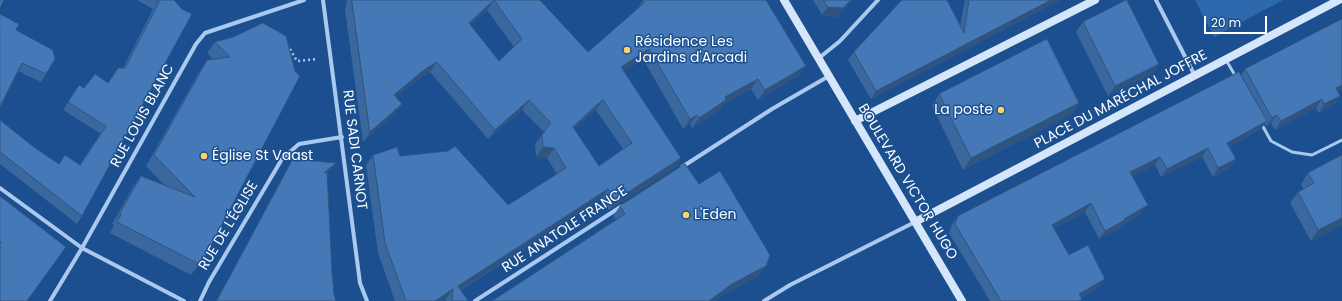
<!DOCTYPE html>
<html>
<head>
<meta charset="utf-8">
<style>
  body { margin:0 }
  #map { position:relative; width:1342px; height:301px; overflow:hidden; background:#1b4f8f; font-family:Poppins,sans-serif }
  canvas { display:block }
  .scale { position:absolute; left:1204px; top:16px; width:63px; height:18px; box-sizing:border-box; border:2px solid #fff; border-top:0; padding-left:5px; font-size:12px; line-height:14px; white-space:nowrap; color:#fff; -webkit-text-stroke:3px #1b4f8f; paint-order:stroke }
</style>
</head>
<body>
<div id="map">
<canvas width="1342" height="301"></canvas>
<div class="scale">20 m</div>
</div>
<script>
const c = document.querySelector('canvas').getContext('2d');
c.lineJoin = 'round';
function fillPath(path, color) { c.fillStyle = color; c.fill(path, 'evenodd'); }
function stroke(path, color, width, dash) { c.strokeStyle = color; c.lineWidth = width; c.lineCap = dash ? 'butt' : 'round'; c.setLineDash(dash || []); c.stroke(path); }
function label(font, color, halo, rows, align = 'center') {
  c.font = font + ' Poppins,sans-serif'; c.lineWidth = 3; c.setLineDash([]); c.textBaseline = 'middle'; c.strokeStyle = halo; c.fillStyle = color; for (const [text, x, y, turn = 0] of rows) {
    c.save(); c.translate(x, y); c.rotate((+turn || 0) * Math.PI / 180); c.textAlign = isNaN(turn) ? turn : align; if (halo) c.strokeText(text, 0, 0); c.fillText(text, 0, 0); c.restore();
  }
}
fillPath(new Path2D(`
  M1195,0h88l-69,37z`), '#2e69ad');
stroke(new Path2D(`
  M290,49l7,12 21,-2`), '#a9c9ee', 2.5, [2, 3]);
stroke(new Path2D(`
  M1226,60l10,17
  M1261,123l10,18 21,11 20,3 30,-15`), '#a9c9ee', 3);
stroke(new Path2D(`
  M323,0l37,283 7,18
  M1156,0l39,76
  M819,58l21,-17 38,-41
  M682,167l90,-58 57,-33
  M0,188l82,60 102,53
  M50,301l32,-53 114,-204 9,-11 99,-33
  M200,301l9,-19 73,-123 17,-15 43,-7
  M475,301l147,-95
  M764,301l26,-16 125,-63`), '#a9c9ee', 4);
stroke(new Path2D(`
  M784,0l178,301
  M855,121l240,-121
  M915,222l424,-222`), '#d6e6fa', 8);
fillPath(new Path2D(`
  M137,0h37l-92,216 -5,8 -77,-60v-44l35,28 24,16 21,1 21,-31 -38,-24 16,-25 5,3 24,-5 15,-15 30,-59z
  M347,0h193l48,52 48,-41v-1l7,-10 156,75 -41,25 -7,-11 -27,15 -4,6 -28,18 -2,-4 -7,5 -40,-70 -19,12 57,87 -6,10 -66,42 -7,-12 -141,92 7,11h-22v-2l-3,2h-48l-17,-48 -12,-88 7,-10 27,1 108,49 49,-31 -10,-16 -11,-1 -1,-13 9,-12 -22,-22 -34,29 -58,-67 -13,8 -21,17 6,7 -7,9 -32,29 -18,-132zM487,10l27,37 -15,14 -29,-36zM596,110l27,39 -24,17 -25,-37z
  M813,0h39l-15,17 -15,-2z
  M965,0h95l-189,99 -23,-39 6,-8 106,-26z
  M1083,22l76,42 -6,9 -45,23 -32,-64z
  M16,30l30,44 -5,8 -23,-11z
  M233,37l-28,220 -14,18 -81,-42 4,-8 -2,-1 21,-37 8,-11 24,10 -19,-20 53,-94 8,-12 6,-1 -6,-6 8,-11z
  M1245,69l94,23 1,4 -5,8 -16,9 -3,-5 -41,22 -4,-7 -5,3 -1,-3 -4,6 -32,18 7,12 -6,9 -17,9 -11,-20 -41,20 -6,-12 -23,11 10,37 -20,12 -3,4 -20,10 -14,-27 -31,17 15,26 30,32 -18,11v3h-91l-41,-68 3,-9 6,-8 283,-141z
  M939,94l140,9 -8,12 -108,55 -31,-64z
  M293,159l43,4 -5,7 -4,3 5,99 2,22 2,7h-120l72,-134z
  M1308,173l34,52 -31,16 -21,-38 8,-11 5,-3 -2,-5z
  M620,206l139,70 -34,18 -10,7h-223l124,-81 -3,-4z`), '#3a679d');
fillPath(new Path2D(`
  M494,0l-7,10 -25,23 7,-10z
  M851,0h1l-15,17 -15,-2 6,-8z
  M1051,0h9l-189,99 5,-8z
  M649,49l-6,10 -29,18 7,-10z
  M437,62l-7,10 -13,8 -29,25 6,-10 30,-25z
  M1159,64l-6,9 -45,23 7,-10z
  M806,66l-7,9 -41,25 7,-10z
  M758,79l-7,10 -27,15 -4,6 -28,18 7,-10 26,-21z
  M1342,85v5l-12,6 6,-8z
  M1340,96l-5,8 -16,9 5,-9z
  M1322,99l-6,9 -41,22 6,-9z
  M529,100l-7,10 -34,29 7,-9z
  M603,100l-7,10 -30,27 7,-10z
  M1079,103l-8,12 -108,55 8,-12z
  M402,104l-7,9 -32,29 7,-10z
  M697,115l-7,9 -7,5 7,-10z
  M1277,115l-6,8 -5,3 6,-8z
  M1267,121l-6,8 -39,22 5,-8z
  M543,147l11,1 -7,10 -11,-1z
  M1208,148l-6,9 -41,20 6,-8z
  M1160,157l-5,8 -31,15 6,-8z
  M681,158l-6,10 -66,42 7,-10z
  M1236,159l-6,9 -17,9 5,-9z
  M336,163l-5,7 -12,10 5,-7z
  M608,189l-6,9 -150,97 6,-9z
  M1091,203l-6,9 -39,21 6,-8z
  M1148,205l-6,8 -20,12 -3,4 -20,10 6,-8 19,-12z
  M1342,218v7l-31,16 7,-11z
  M203,257h2l-9,11 3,-4z
  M766,266l-7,10 -34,18 -10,7h-6l23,-17z
  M1105,279l-6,8 -24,14 4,-7z
  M453,289l-7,10 -3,2h-8z`), '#305480');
const building = new Path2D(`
  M0,0h4l-4,8z
  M156,0h18l8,9 10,5 -110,202 -82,-64v-32l35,28 24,16 6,-9 15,10 26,-39 -38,-24 11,-17 5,3 11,-14 13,9 10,-15h7l34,-66z
  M352,0h142l-25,23 30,38 23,-22 -28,-39h46l48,52 56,-49 -1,-3h123l40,66 -41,24 -7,-11 -33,18 1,3 -27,18 -2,-3 -7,4 -41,-70 -28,18 60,91 -65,42 -8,-11 -150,97 10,15h-16l1,-12 -18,12h-29l-21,-58 -12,-88 24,-8 3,9 48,-5 7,-5 53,59 58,-37 -12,-20 -11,-1 -1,-12 9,-12 -22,-23 -34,30 -58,-68 -13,8 -30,25 8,9 -32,28zM603,100l29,43 -33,23 -26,-39z
  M824,0h27l-8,8 -15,-1z
  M902,0h45l17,33 5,-33h82l-175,91 -22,-39z
  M1126,0h1l32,64 -44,22 -32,-64z
  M0,14l19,10 -3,6 37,20 2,9 -9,15 -24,-11 -22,44z
  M1342,19v66l-6,3 4,8 -16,8 -2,-5 -41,22 -4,-6 -5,3 -27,-49z
  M263,23l23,13 9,35 5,5 -95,181h-2l-4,7 -82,-42 4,-8 -1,-1 21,-37 54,21 -41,-42 53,-95 23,-3 -15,-15 18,-5z
  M1047,39l32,64 -108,55 -32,-64z
  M1239,72l28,49 -40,22 9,16 -18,9 -10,-20 -41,21 -7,-12 -30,15 18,33 -24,14 1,1 -20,11 -14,-28 -39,22 17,30 19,-10 17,34 -26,15 3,5 -3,2h-78l-46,-77 3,-8z
  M1342,155v63l-24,12 -20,-38 16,-9 -6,-10z
  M293,159l43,4 -12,10 3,-1 1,18 4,82 2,22 2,7h-119z
  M685,164l14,20 21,-13 50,84 -4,11 -34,18 -23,17h-217l133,-87 -5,-8z
  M0,196l66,51 -39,54h-27v-57l1,-2 -1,-1z`);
fillPath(building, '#4478b7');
stroke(building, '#305480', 1);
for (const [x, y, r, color] of [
  [627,50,4,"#ffd166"],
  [1001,110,4,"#ffd166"],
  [204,156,4,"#ffd166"],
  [686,215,4,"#ffd166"]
]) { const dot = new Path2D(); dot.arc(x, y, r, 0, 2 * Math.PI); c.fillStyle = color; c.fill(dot); stroke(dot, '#1b4f8f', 1.5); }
label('14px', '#fff', '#1b4f8f', [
  ["Résidence Les",635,42],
  ["Jardins d'Arcadi",635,58],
  ["La poste",993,110,"right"],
  ["Église St Vaast",212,156],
  ["L'Eden",694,215]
], 'left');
label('14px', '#fff', '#1b4f8f', [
  ["PLACE DU MARÉCHAL JOFFRE",1121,100,-28],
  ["RUE LOUIS BLANC",143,116,-61],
  ["RUE SADI CARNOT",354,150,83],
  ["BOULEVARD VICTOR HUGO",907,182,59],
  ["RUE DE L'ÉGLISE",229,226,-59],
  ["RUE ANATOLE FRANCE",565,230,-33]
]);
</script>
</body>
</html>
